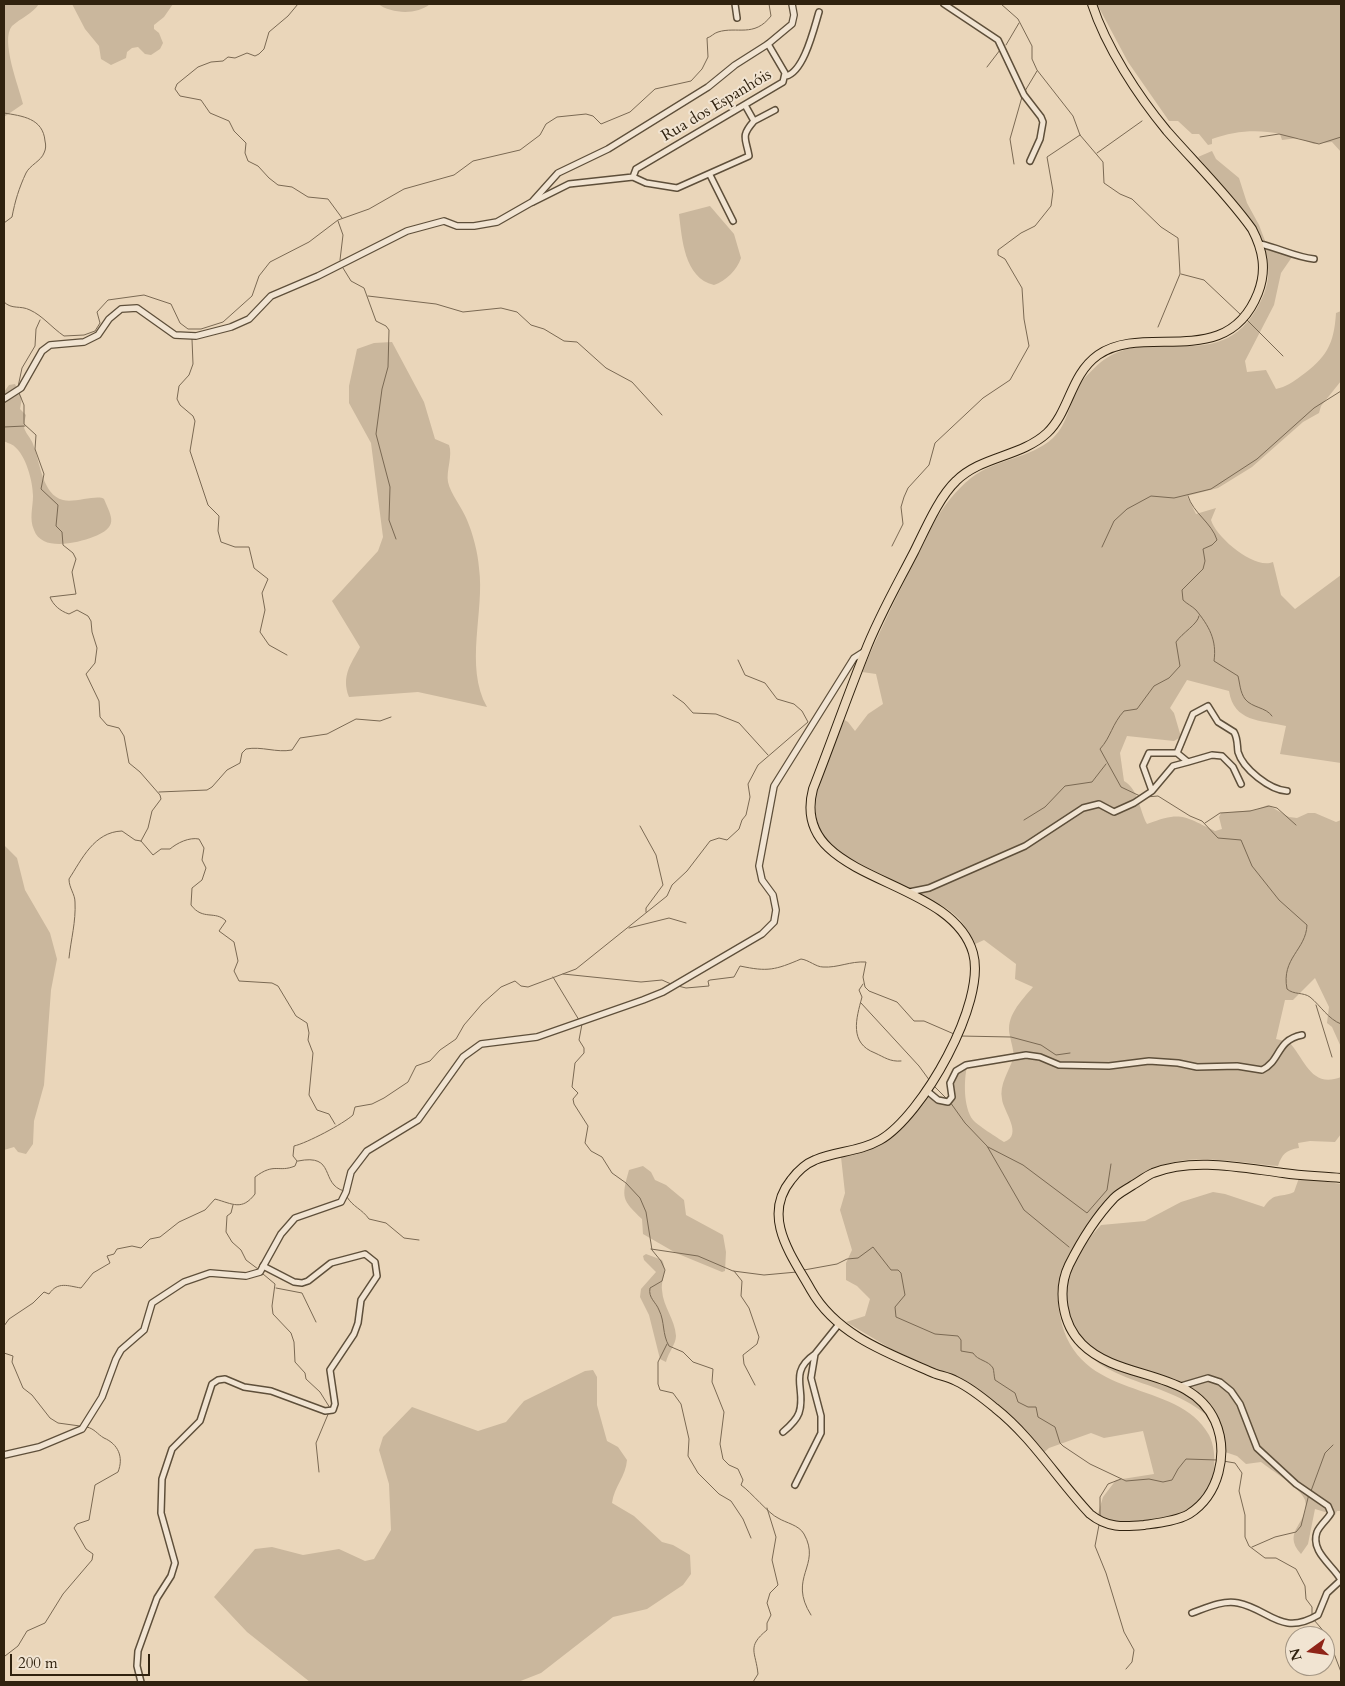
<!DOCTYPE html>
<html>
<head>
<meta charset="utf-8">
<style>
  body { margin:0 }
  #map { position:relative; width:1345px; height:1686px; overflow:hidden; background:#ead6ba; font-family:Cardo,serif }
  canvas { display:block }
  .frame { position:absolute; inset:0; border:5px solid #30220f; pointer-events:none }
  .north { position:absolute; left:1285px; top:1626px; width:50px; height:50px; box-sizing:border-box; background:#f1e4d2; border:1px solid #a49684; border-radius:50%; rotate:256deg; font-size:14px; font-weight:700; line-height:20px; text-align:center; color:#30220f }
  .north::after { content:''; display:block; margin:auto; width:18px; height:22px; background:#8f2418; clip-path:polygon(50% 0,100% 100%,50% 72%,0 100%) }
  .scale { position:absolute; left:10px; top:1654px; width:140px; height:22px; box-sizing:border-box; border:2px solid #30220f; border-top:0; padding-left:6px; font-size:15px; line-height:18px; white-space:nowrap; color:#30220f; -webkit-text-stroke:4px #f1e4d2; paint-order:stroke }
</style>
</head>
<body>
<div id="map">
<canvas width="1345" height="1686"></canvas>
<div class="frame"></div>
<div class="north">N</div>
<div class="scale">200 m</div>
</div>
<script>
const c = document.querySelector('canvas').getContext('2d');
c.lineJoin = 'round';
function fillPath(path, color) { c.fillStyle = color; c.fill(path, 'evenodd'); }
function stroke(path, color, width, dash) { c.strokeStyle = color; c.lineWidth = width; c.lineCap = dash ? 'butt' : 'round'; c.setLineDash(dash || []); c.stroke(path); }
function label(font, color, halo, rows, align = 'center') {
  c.font = font + ' Cardo,serif'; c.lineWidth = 4; c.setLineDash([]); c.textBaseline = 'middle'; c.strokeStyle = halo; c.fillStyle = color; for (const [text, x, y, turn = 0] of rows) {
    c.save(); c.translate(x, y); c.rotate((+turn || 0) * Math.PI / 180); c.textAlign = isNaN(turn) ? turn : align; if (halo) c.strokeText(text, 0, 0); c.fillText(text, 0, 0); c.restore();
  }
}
fillPath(new Path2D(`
  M4,4h35c-7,10 -18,14 -27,22 -12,14 7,61 11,78l-19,13z
  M72,4h101l-9,13 -10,8v4l5,4 4,10 -3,6 -9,6 -6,-1 -7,-7 -6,1 -5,4 -1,6 -15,7 -10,-6 -2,-13 -14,-17z
  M378,4h52c-13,11 -38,10 -52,0z
  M1097,4h244v148l-9,-10 -18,2 -16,-6 -16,2 -2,-6c-22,-5 -46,-3 -68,5v5l-4,1 -9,-11h-7l-14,-13h-9l-41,-59z
  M1212,151l4,8 23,19 8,25 12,22 8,21 25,11 -11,16 -7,32 -29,56 2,11 19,-2 10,19c10,-2 17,-7 25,-13 25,-18 33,-31 35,-63l5,-2v70l-20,25 -2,7 -16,9 -51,45 -34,21 -31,8 9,18 20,-6 -5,12c5,17 43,50 62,42l8,33 14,14 46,-34v188l-61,-9 6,-28c-26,-6 -52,-4 -57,-35l-42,-11 -17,28 4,5 7,24 -7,4 -47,-5 -7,17 4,28c15,9 15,28 23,43 35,-13 36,-8 68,7l7,-2 -3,-12 2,-4 34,-3 13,-5 21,12 8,1 11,-5h7l21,9 5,-2v227l-9,-20 -5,-4 2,-16 -14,-29 -22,22h-8l-9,39 13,3c16,17 22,47 52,35v57l-6,8 -25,-1 -12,2 1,5c-13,2 -17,6 -21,18 -82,-8 -117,-22 -177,47 -28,34 -51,56 -41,103 17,88 117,61 149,119 5,10 6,22 5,33 -1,23 -17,44 -39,50 -9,3 -21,3 -30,4 -9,1 -18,3 -26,3 -7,0 -15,-5 -22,-8l6,-20 13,-17 38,-6 -11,-43 -39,7 -13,-5 -42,15 -8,7 -27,-29 -66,-51 -55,-25 -47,-28 19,-6 5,-17 -13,-13 -11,-6v-17l6,-13 -12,-40 5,-17 -4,-36 34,-11 53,-52 10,7 10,-1c2,-21 -2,-24 19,-34 -3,14 -4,41 6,54 3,4 26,19 31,22 20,-7 -1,-31 -2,-43 -3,-14 7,-28 11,-40 2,-6 -2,-16 -3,-23 -5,-19 11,-35 23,-49l-18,-8 1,-15 -32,-24 -11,5c-4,-11 -8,-21 -17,-29 -45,-41 -147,-35 -140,-119 3,-27 16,-54 25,-79l7,4 7,9 13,-17 15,-10 -7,-30 -14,-2c14,-33 29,-64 45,-96 17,-36 33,-73 64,-98 24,-19 59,-19 82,-40 16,-15 17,-40 29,-57 5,-6 13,-14 19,-19 53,-42 125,22 163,-68 21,-50 -37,-102 -66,-137z
  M710,206l24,28 7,24c-4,12 -15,23 -27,27 -30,-7 -32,-47 -35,-71z
  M392,342l32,60 11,37 14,6c4,10 -3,26 -1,37 2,11 15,27 19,38 6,14 11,33 12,48 6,43 -15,98 8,139l-69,-15 -69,5c-8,-21 2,-33 11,-50l-28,-46 46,-50 5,-14 -12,-94 -22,-40v-17l8,-37 17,-6z
  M15,384l7,14 -2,11 6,6c-1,4 -2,8 -2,12 1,6 7,11 9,17 7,17 9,51 30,56 12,3 35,-6 41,-1 8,19 15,28 -11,38 -16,6 -51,15 -59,-7 -5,-11 -1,-23 -1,-34 0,-14 -7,-41 -19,-50 -2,-2 -7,-3 -10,-5v-49l5,-7z
  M4,845l13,13 8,32 25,43 7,26 -6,31 -7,95 -10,36 -1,23 -7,10 -8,-2 -4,-5 -10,3z
  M643,1166l8,6 4,8 11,5 18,15 2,15 37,20 3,17 -1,19 -3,1 -46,-19 -33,-19 -1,-15c-20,-19 -21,-21 -13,-49z
  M1299,1178l42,6v327h-4l-2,4 -20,-6 -7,35 -7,10c-21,-23 10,-32 4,-54 -4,-12 -34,-30 -44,-38l-15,2 -9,-8 -15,-5c-4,-12 -7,-29 -17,-37 -48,-41 -130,-27 -138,-108 -3,-34 12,-57 34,-81l44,-4 36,-19 32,-10 12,2 39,13c11,-16 15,-8 30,-15z
  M646,1254l16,6c6,12 -1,18 0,30 1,17 13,29 14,46 0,8 -8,17 -10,26l-6,-3 -11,-44 -9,-18 1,-8 15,-17 -12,-12 -1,-4z
  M593,1370l4,7v28l10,36 11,6 9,13c-1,16 -13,27 -15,43l22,13 28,26 11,3 17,10 1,19 -8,11 -36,24 -34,8 -72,56 -23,9h-208l-63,-50 -33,-35 41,-48 17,-2 31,8 36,-6 26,12 9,-2 17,-29 -2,-46 -10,-34 4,-13 29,-30 66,24 28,-9 18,-21 61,-30z`), '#cab79d');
stroke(new Path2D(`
  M298,4l-10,12 -19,16 -5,17 -5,5 -4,2 -8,-3 -12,5 -7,-1 -5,4 -12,1 -13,5 -21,17 -2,5 5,7 21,4 9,13 19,8 5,10 12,12 -1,10 3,8 10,5 11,12 9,7 14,2 16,10 20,2 14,19
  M1001,4l17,15 14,27v13l5,11 36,46 7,19 23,27 1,21 16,11 12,5 29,28 17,11 2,36 -22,53
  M1006,45l13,-22
  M987,67l13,-17
  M1025,91l12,-20
  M4,113c18,3 39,5 41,28 1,4 1,8 -1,12 -3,8 -14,12 -18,20 -7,15 -11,28 -14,44l-8,6
  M1260,137l19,-3 40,10 22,-7
  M1097,153l45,-32
  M1014,164l-4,-25 12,-42
  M338,221l5,14 -3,25
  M343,268l8,13 13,7 12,33 10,5 3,4 -1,37 -6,22 -6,45 14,53 -1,33 7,19
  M1181,274l23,6 36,34
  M368,296l68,8 27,8 38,-4 16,4 14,13 13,4 20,12 13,1 29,26 26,14 30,33
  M4,302c8,8 16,3 26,8 13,6 21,17 34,26l20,-1 11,-4 5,-8 -3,-11 11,-12 36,-5 27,9 9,19 8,6h13l22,-7 29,-26 7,-20 11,-14 39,-20 29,-22 31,-11 35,-20 50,-14 19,-14 47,-11 20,-15 6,-11 11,-7 29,-3 7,2 8,8 29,-12 25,-23 36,-8 11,-12 6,-12 -1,-19c4,-1 7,-5 11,-6 19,-6 36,6 53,-16l-2,-12
  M1247,320l36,36
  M192,339l1,25 -4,11 -10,11 -2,13 3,6 13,11 2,5 -5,30 18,54 11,11 -1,15 3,11 14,5h14l5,21 14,11 -6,14 3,17 -5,22 9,13 18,10
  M18,387l4,-19 13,-22 1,-17 4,-9
  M19,393l5,12v19l12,11 -1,14 9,25 -3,15 17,16 -2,21 6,6 1,13 10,8 3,6 -4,13 4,22 -26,3c3,8 10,14 19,17l8,-4 11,6 3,5 1,11 5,16 -2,15 -9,11 13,27 1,16 7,8 12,3 5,8 5,27 11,9 20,23 1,4 -9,12 -4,17 -7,13
  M4,427l21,-1
  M1188,496c5,17 24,27 29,44l-5,5 -9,4 2,12 -2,8 -21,21 1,10c4,4 9,6 13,10 13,16 21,30 18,51l24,15c2,8 2,16 7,23 7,9 21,8 27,17
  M892,546l11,-22 -2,-17 3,-10 4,-9 21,-23 6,-22 48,-45 27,-18 19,-34 -5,-27 -2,-31 -17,-29 -7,-4v-5l23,-17 14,-7 16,-20 2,-15 -6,-34 33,-22
  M1102,547l12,-26 13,-12 24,-13 23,2 37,-9 46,-30 57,-51 27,-17
  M673,695l11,8 9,10 23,1 23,9 29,32
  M159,792l48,-2 5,-3 15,-17 13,-7 2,-10 4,-4c16,-3 30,4 46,1l8,-12 27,-4 29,-15 24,2 11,-4
  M1140,796l-19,-9 -21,-38c11,-12 12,-25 24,-38l13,-2 17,-23 15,-8 11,-12 -4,-24c6,-9 22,-18 23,-26
  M1146,797l12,-1 32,20 12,5 16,17 23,2 11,26 27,34 28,25c-1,25 -26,33 -20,64 7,6 16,3 23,8 11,9 18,22 31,27
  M1024,820l21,-13 20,-21 27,-4 14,-18
  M1205,823l15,-10 30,-2 19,-5 8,2 19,17
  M640,826l16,29 7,30 -17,23v4
  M629,928l40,-10 17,5
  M69,958c2,-19 7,-36 6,-56 0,-8 -6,-14 -6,-23 13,-20 25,-47 53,-48l13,9 6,1 12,14 8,-6h9c7,-6 19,-12 29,-10l5,9 -2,12 4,8 -4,12 -10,8 -1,17c12,16 24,5 35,16l-7,10 15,11 4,19 -4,10 5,10 33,2 6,3 18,30 11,7 2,10 -1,7 5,13 -4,42 8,15 12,4 6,10
  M563,974l78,8 21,-2 9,4
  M553,977l26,43
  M863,984l-4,6 3,7c-6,22 -13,46 13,56 9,4 15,9 26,8
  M678,986l8,2 23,-2 -1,-5 2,-1 24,-3 6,-11c28,6 35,4 61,-7 8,1 15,8 22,8 15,1 27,-6 43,-5l-3,15 2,10 4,4 28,11 17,19h10l30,13
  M861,1003l58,63 11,15
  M1316,1005l16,52
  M582,1024l-3,16 5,8v5l-9,10 -3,24 6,6 -5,6 1,5 14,22 -3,17 6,8 11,6 10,16 14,10 14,15 6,14 6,38 9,11 4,9 -3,11 -12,7c-2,10 6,14 9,22 6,12 3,24 10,36l14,6 10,10 20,7 -1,13 12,30 -4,32 3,15 6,6 9,4 5,11 -2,5c10,7 28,29 37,33 8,5 21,7 26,16 18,32 -17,43 7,81
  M960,1036l51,1 30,8 15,10 14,-2
  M934,1086l13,13
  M950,1102l15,21 22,23 37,64 45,37
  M988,1147l35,18 64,48 20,-23 4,-26
  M297,1161l-4,-5 1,-10c13,-3 49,-22 59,-31l2,-8 17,-3 12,-6 24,-16 8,-16 14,-5 10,-11 16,-11 8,-14 18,-21 19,-17 14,-6 6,5 7,1 48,-18 91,-73 5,-11 15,-14 23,-30 9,-3 8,2 12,-11 3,-9 4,-5 4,-18 -2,-13 10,-19 50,-43 -6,-11 -8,-7 -17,-5 -12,-16 -20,-8 -7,-15
  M298,1161c39,-8 21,23 46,30
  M347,1197c6,10 15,12 22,22l17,4 18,15 15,2
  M233,1205l-2,8 -4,3 -1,16 6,10 9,8 5,10 12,9
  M651,1249l47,7 35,15 31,4 33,-3
  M804,1270l33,-6 10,-5 11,-1 15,-11 18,23h7l3,3 4,22 -10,12 1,10 39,17 23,2 3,4v11l12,2c5,8 15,7 20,15 1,3 1,8 2,12l20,13 3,9 10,5h8l2,10 17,10 5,16 3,3 27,18 36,17 23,-2 14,3 9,-2 6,-11 8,-10 31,1
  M734,1271l8,10 -1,15 8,12 10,29 -2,7 -14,11 1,9 11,21
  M263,1274l12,10 -3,22 1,8 18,19 3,9 1,20 10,11 1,6 14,13 10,16
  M276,1288l26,5 14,29
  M4,1326l5,-7 24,-16 11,-11 5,2c9,-13 19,-8 32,-6l12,-15 17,-10 -3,-7 7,-2 3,-5 15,-3 9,2 9,-9 10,-2 19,-15 26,-12 10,-11c18,5 27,12 40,-5v-17c20,-15 23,-4 40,-11l2,-5
  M667,1344l-9,18v22l2,6 13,3 8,11 8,35 -1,17 10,17 21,21 12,7 12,18 8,19
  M4,1353l9,3 -1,6 11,26 9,7 18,23 8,5 22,3
  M1223,1461l12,2 7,10 -3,18 6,24v22l4,9 16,12h11l20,11 9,17 1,13 6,8v7
  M319,1472l-3,-29 13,-31
  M1311,1491l14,-38 8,-8
  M1100,1516v-19l8,-13 13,-5
  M1099,1525l-4,21 11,27 18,59 10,18 -2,12 -6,7
  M1252,1547l23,-10 21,-5 5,-6 8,-32
  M1314,1620l13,15 14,37
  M5,1656l13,-10 9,-15 18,-8 18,-29 29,-34 1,-6 -7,-5 -12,-21 3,-4 12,-4 6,-35 23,-13c6,-15 0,-28 -14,-34 -7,-4 -9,-9 -17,-11
  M753,1682l5,-8c-2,-22 -12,-27 9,-44v-7l4,-8 -4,-12 3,-10 8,-8 -6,-25 4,-23 -9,-29`), '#7a6953', 1);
const minor = new Path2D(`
  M735,4l2,14
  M944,4l54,36 26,55 17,22 2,5 -3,17 -10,22
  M786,76c18,-4 28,-48 33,-64
  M754,121l21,-11
  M710,175l23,46
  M633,177l3,-8 147,-87 2,-9 -17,-29
  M533,202l36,-18 64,-7 13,6 31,5 72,-32c-3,-18 -9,-19 5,-35l-9,-16
  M1260,244c19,4 35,13 54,15
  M1177,753l16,-39 15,-8 10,16 16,10c4,7 3,13 4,20 5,17 32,38 49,39
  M1152,791l21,-25 15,-4
  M909,892l20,-4 96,-42 58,-38 16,-4 15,8 20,-9 18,-12 -9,-25 6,-13h28l11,9 24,-7 10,1 11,11 8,17
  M926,1090l12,10 10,2 4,-5 -2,-14 6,-12 10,-6 60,-10 14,2 19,8 50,1 40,-5 29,2 19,4 40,-1 25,4c19,-9 14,-30 40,-35
  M1181,1386l27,-8 12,4 11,9 9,13 17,44 39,36 32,22 3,7c-4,7 -11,12 -14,19 -7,20 16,33 24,48l-14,13 -9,22c-37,22 -49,-6 -80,-12 -16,-3 -32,5 -46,10
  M783,1432c6,-5 13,-11 16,-19 8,-23 -12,-40 16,-59
  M795,1485l26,-52v-17l-10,-38 4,-24 24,-30
  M141,1682l-4,-16 1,-15 19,-53 14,-22 4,-13 -14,-50 1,-34 10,-30 28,-28 12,-37 6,-4 7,-1 19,8 27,4 54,20 8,-1 2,-6 -5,-34 24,-36 4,-11 3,-23 16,-24 -2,-14 -10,-8 -34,9 -23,18 -6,2 -8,-1 -31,-16`);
const tertiary = new Path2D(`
  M4,399l17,-11 21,-37 8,-6 34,-3 14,-7 11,-16 12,-10 16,-1 38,27 21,1 35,-9 18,-8 22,-23 47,-20 89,-45 37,-10 13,5h17l23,-4 35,-20 26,-29 50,-24 100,-62 27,-22 33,-21 24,-20 2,-9 -2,-11
  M4,1455l35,-8 43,-18 20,-32 14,-38 5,-9 23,-20 8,-27 32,-21 26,-9 36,3 14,-4 21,-38 14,-16 46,-16 5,-10 5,-20 16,-21 51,-31 45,-63 18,-13 56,-7 106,-37 20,-8 99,-58 12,-12 2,-12 -3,-15 -11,-15 -3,-14 15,-80 80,-128 11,-7`);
const trunk = new Path2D(`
  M1092,4c14,43 46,92 75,127 28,32 60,63 85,98 11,21 15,41 6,64 -31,79 -113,29 -160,62 -28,20 -28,56 -51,78 -26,24 -66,23 -91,48 -17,16 -31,49 -42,71 -17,33 -36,66 -49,100 -18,45 -34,91 -52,137 -25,95 138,85 160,164 14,49 -51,163 -93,187 -21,12 -44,11 -65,20 -10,4 -18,12 -24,20 -30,37 1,76 20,110 26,46 79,64 125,84 6,2 13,3 20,7 13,6 27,17 39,27 37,29 62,71 95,106 17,14 33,13 54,11 14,-2 33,-4 45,-11 30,-19 40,-61 26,-93 -24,-53 -95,-39 -133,-77 -20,-20 -25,-54 -13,-79 12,-24 26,-47 45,-67 5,-5 13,-9 19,-13 7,-4 13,-9 20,-12 40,-16 90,-5 130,0 20,3 39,3 58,5`);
stroke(minor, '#5e4f3a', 8);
stroke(tertiary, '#5e4f3a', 8);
stroke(trunk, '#30220f', 10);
stroke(minor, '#f1e4d2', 5);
stroke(tertiary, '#f1e4d2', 5.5);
stroke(trunk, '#ead6ba', 8);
label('16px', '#30220f', '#f1e4d2', [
  ["Rua dos Espanhóis",717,106,-31]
]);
</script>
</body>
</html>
